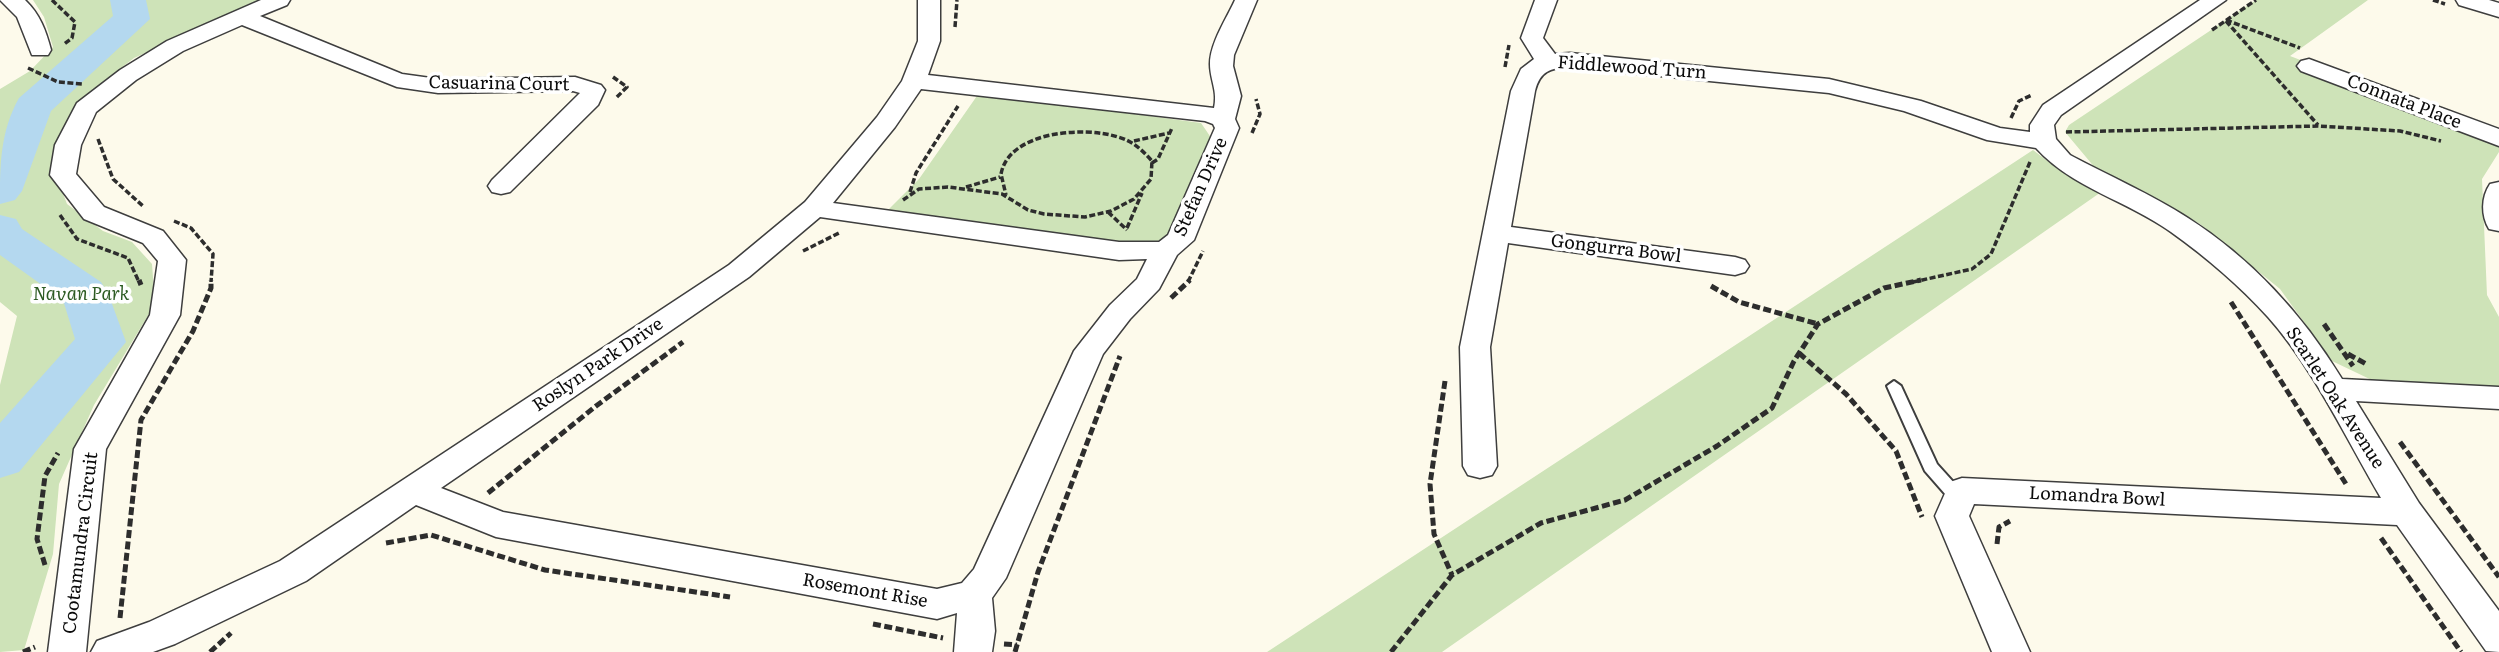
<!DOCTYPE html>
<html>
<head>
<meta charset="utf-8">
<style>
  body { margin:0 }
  canvas { display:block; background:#fdfaeb }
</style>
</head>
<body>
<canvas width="2499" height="652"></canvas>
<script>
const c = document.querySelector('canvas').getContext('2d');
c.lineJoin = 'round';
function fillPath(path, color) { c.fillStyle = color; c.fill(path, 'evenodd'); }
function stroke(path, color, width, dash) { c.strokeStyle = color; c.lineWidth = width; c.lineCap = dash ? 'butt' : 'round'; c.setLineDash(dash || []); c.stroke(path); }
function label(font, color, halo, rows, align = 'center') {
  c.font = font + ' Literata,serif'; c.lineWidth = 7; c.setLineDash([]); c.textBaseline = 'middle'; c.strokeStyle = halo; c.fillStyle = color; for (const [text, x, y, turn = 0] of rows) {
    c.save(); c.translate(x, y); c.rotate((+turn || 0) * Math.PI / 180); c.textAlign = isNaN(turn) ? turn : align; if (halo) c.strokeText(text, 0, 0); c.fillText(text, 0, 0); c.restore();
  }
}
fillPath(new Path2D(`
  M33,0h230l-129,58 -49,38 -34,66 16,42 36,27 29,11 20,22 3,40 -61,101 -35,79 -6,70 -29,96 -24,2v-267l17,-69 -17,-14v-213l30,-18 23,-24 -9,-30z
  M2256,0h112l-78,56 196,75 13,10v11l-17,27 5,116 12,22v76l-121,-10 -46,-22 -52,-72 -80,-65 -104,-55 -31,-37 4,-7z
  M979,93l222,30 13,19 -41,92 -28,13 -262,-32 36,-36z
  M2033,150l29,22 42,18 -662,462h-175z`), '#cee3b8');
fillPath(new Path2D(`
  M110,0h36l4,19 -99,92 -29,80 -7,9 -15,4c0,-39 0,-72 19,-106l94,-82z
  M0,215l16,4 6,10 79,53 7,11 18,49 -107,130 -19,6v-55l75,-84 -12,-39 -63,-45z`), '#b4d8ef');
const lane = new Path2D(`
  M1894,381l7,5 36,78 28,31 2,4 -2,4 -6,2 -6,-2 -28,-32 -38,-85z`);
const street = new Path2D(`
  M0,0h25c15,14 21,31 26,50l-3,5h-16l-15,-38z
  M261,0h29l-3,5 -27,11 142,58 36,5 137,-2 26,8 4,5 -7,15 -88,87 -9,2 -9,-2 -4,-6 4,-6 88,-87 -7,-2 -135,2 -41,-6 -155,-62 -59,26 -47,29 -40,32 -15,33 -5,29 28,33 59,24 23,29 -6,55 -74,134 -20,203h-38l26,-203 76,-134 8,-54 -15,-18 -59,-24 -34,-44 5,-30 22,-42 43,-33 47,-29z
  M918,0h22v41l-12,34 286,33c4,-17 -4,-28 -4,-44 0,-21 17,-46 25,-64h22l-23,55 -1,11 8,30 -6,23 4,9 -45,112 -17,15 -18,34 -29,30 -27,35 -97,224 -14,20 3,33 -3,21h-38l3,-39 -20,6 -441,-82 -80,-32 -110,76 -131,63 -22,8h-62l6,-11 52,-19 131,-61 449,-296 76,-63 72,-85 25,-36 16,-40zM921,89l284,32 8,3 2,4 -47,107 -9,7h-40l-286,-39 62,-76zM820,217l299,43 28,-1 -10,20 -27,26 -36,46 -100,218 -12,14 -25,6 -434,-77 -62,-24 308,-211z
  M1535,0h22l-14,38 12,16 15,-1 259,26 92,22 79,27 30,4v-7l13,-20 157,-105h26l-165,115 -7,10 2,14 14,16c39,21 81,39 118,63 64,41 115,97 154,161l157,8v22l-143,-8 63,102 80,108v41l-13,-1 -89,-126 -423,-21 -5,12 61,136h-38l-57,-136 15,-34 12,-4 419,20c-34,-58 -69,-132 -113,-181 -29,-32 -62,-60 -97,-85 -43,-31 -99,-44 -135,-84l-49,-8 -83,-29 -75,-18 -259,-26c-20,1 -30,4 -35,24l-24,136 224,30 10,3 4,6 -4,6 -10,3 -227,-32 -18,104 7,119 -5,9 -12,3 -12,-3 -5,-9 -3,-119 51,-256 10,-22 13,-10 -13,-21z
  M2456,0h33l10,3v14l-40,-12z
  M2309,59l190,70v17l-198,-75 -4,-5 4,-5z
  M2499,182v49l-10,-2c-8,-13 -8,-32 1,-45z`);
stroke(lane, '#3e3e3e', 4);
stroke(street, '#3e3e3e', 3);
stroke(new Path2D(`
  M52,0l23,22 -3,16 -9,7
  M2433,0l12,4
  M2226,20l74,28
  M2226,21l92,104
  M955,27l2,-27
  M2212,30l44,-30
  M1505,67l4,-22
  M28,68l30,14 24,2
  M613,77l14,10 -11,11
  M2011,118l8,-17 13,-6
  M2066,132l252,-6 82,5 41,10
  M1252,133l8,-19 -4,-15
  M98,139l15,40 31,28
  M1134,141l35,-8
  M1152,163l6,-4 14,-31
  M966,187l34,-10
  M910,192l6,-19 42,-67
  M903,200l16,-11 29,-2 54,7 26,16 16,4 41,3 26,-6 23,-12 17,-20 1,-18c-10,-11 -19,-20 -34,-24 -34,-11 -109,-6 -117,37l5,21
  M1108,212l19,18
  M60,215l17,24 51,19 11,24
  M174,221l17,7 22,26 -2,28
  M1127,228l15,-35
  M803,251l36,-18
  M1188,282l15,-31
  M1913,282l59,-13 19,-15 39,-92`), '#2d2d2d', 3.5, [6, 2.5]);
stroke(new Path2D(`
  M139,280l2,5
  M1711,286l28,16 79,22
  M1171,298l19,-18
  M2231,302l115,182
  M2324,324l29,42
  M1799,353l47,41 50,57 26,66
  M2348,354l20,11
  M1445,381l-15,103 4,50 18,41
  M2400,442l99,135
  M488,493l108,-87 87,-64
  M2381,538l80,114
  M386,543l45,-8 114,35 185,27
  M1997,544l2,-17 11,-6
  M45,565l-8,-26 8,-63 13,-23
  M120,618l21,-198 52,-89 18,-43v-8
  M873,624l70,14
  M1004,644l13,1
  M23,652l12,-5
  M210,652l21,-19
  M1015,652l23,-80 82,-216
  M1391,652l61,-77 89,-52 84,-23 92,-54 55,-38 22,-47 24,-37 66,-36 37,-8`), '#2d2d2d', 5, [8, 3.5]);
fillPath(lane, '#fff');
fillPath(street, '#fff');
label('18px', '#0b0b0b', '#fff', [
  ["Fiddlewood Turn",1632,68,4],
  ["Casuarina Court",499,84,1],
  ["Connata Place",2404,102,21],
  ["Stefan Drive",1201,187,-66],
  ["Gongurra Bowl",1616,249,7],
  ["Roslyn Park Drive",598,365,-34],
  ["Scarlet Oak Avenue",2335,398,57],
  ["Lomandra Bowl",2097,497,3],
  ["Cootamundra Circuit",81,543,-83],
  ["Rosemont Rise",865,591,10]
]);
label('italic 18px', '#2d5b23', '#fff', [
  ["Navan Park",81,295]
]);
</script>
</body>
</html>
